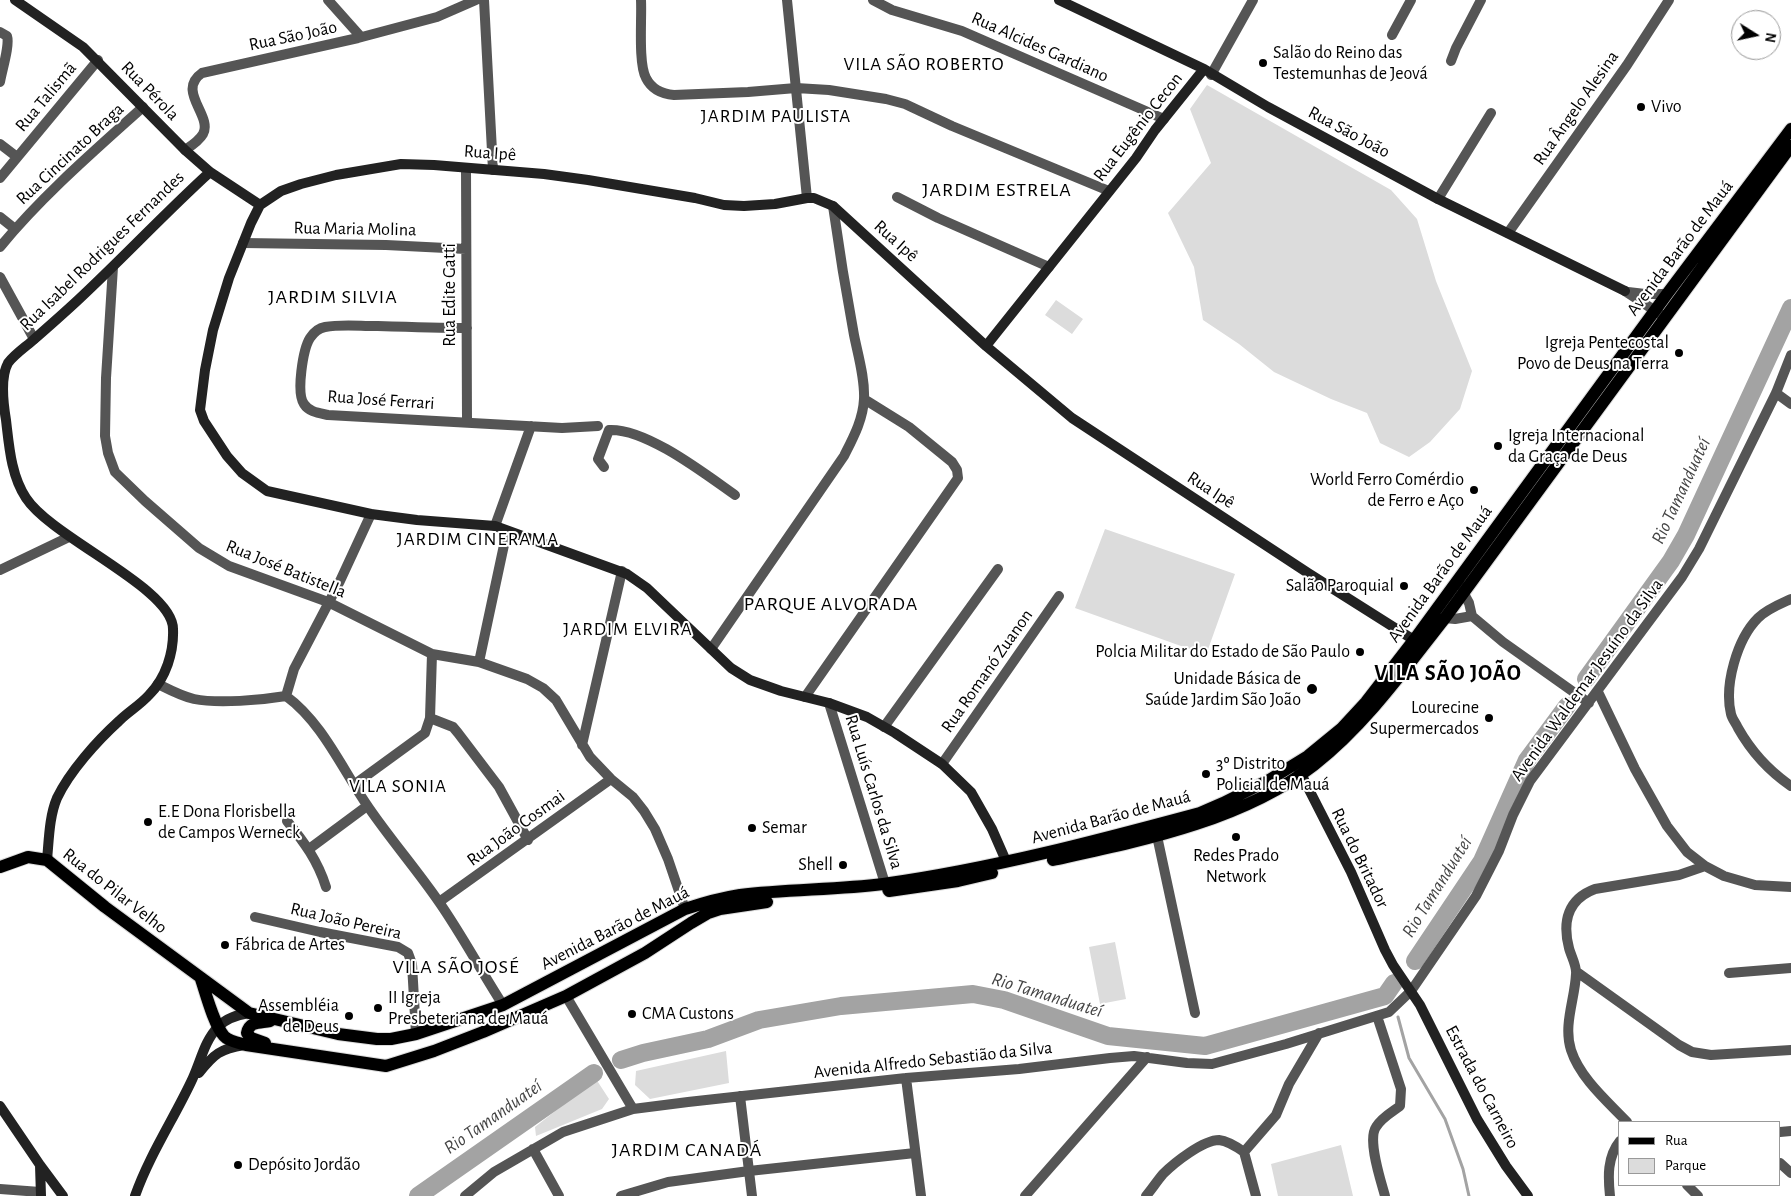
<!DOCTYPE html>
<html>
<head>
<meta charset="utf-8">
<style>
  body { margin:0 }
  #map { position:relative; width:1791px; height:1196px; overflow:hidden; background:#fff; font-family:"Alegreya Sans",sans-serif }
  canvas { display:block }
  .legend { position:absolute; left:1618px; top:1121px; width:162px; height:65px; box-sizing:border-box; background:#fff; border:1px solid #999; margin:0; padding:6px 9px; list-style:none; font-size:15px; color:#000 }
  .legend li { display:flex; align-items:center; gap:10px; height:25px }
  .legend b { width:25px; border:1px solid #999 }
  .north { position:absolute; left:1731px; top:10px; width:50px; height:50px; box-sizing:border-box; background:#fff; border:1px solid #999; border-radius:50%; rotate:100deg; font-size:14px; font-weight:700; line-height:20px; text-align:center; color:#000 }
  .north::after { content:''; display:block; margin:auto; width:18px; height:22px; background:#000; clip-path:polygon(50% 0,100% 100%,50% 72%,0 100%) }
</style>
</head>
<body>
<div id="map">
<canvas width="1791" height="1196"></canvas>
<ul class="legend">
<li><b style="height:6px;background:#000"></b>Rua</li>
<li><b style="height:14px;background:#dcdcdc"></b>Parque</li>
</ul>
<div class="north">N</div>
</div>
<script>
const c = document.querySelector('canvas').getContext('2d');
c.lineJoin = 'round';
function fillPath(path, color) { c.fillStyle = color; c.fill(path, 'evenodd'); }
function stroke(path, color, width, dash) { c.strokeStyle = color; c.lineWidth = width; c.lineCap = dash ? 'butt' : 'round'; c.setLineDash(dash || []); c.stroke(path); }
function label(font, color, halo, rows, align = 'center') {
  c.font = font + ' "Alegreya Sans",sans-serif'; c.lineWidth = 4; c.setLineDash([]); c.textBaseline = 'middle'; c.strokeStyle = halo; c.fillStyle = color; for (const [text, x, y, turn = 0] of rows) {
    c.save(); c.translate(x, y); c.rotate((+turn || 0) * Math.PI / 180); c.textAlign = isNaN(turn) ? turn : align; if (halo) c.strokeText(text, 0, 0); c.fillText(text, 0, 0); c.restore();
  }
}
fillPath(new Path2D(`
  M1207,85l184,105 26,29 19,62 36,90 -12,38 -30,33 -21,15 -29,-14 -13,-30 -36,-14 -57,-27 -35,-28 -36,-24 -9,-53 -26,-54 43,-50 -21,-54z
  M1056,300l27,19 -11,15 -27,-19z
  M1105,529l130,45 -29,81 -131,-47z
  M1115,942l11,57 -26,5 -11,-57z
  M726,1051l3,32 -79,16 -15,-14 1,-14z
  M596,1079l13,20 -7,10 -66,27 -1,-9z
  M1341,1145l12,51h-75l-7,-32z`), '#dcdcdc');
stroke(new Path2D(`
  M1398,1017l11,41 36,61 18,50 6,27`), '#a3a3a3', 3);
stroke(new Path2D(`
  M1586,679l85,-118 15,-26 105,-227
  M1415,961l67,-100 45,-101 40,-54
  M621,1060l22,-7 65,-14 51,-19 82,-14 132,-12 31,6 104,36 97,10 180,-50 9,-13
  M418,1196l176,-123`), '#a3a3a3', 18);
const primary = new Path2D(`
  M1053,860c87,-19 189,-39 261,-95 52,-41 90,-95 131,-147l346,-472
  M0,867l28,-10 19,3 58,47 144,106 89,21 39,5h14l25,-5 87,-29 182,-96c18,-6 36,-11 55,-14 48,-6 96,-5 143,-11 108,-15 213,-43 317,-71l23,-10 46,-23 39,-24 33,-27 25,-27 48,-62 253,-346 124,-165
  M889,891l69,-10 34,-8
  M201,979c5,15 13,46 23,57 4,5 15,7 22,9l140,21 48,-15 49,-19 83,-36 79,-43 46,-30 17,-10 12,-4 47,-7
  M265,1043l-14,-5 -4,-5c2,-12 13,-10 23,-12`);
stroke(primary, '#dbdbdb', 14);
stroke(new Path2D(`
  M328,0l33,37
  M484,0l9,170
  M641,0c1,18 -3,63 5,78 6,12 16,16 28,17l74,-3 48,-4 33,2 57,9 19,5 47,22 157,65
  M787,0l20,198
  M873,0l19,10 70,21 202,88
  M0,32l7,4c3,9 -5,34 -7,46
  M1392,35l19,-35
  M1451,61l5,-13 25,-48
  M1211,75l42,-75
  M0,144l17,13
  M185,150c6,-4 14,-9 18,-16 10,-18 -27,-43 -1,-61l156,-35 79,-21 39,-17
  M466,168l1,254
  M0,178l98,-118
  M897,197l41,21 111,49
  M1438,199l53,-86
  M0,217l15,12
  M1508,233l119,-168 42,-65
  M243,243l143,2 80,4
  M0,247c42,-51 93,-95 143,-140
  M113,267l-7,111 -1,58 3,17 7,19 30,29 54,47 30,18 99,36 104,52 47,8 48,17 16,9 13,12 34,57 21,22 22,18 11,14 11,18 13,30 17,50
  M0,277l34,62
  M1625,291l35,23
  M1628,292l17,2h22
  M467,328c-31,0 -61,-1 -92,-2 -16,0 -34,-2 -50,1 -6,1 -11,5 -15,11 -7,11 -14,55 -6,66 5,8 15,9 24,11l234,13 36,-2
  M1776,393l15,11
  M604,467l-6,-8 11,-29c37,-2 96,44 126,65
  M495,526l36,-100
  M0,570l69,-33
  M1463,587v5l6,11 3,13 31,26 86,61
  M1791,599c-11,5 -24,10 -33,19 -21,21 -34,67 -27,96 1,5 5,9 7,14 13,23 31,43 53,58
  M1445,618l10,1 17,-3
  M711,649l133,-193c9,-18 19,-36 20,-57 1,-21 -6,-44 -10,-64 -8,-43 -15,-86 -21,-129
  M479,662l28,-131
  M158,684c12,6 23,12 36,15 24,5 68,1 92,-3 37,27 57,75 83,112 22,32 48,62 70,94 23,33 42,69 64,103
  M1598,692l37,77 32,57 20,26 18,14 19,10 31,9 36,2
  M286,696l8,-27 46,-88 31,-67
  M805,697l153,-219 -1,-8 -5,-8 -43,-35 -45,-28
  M829,703l58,187
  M430,718l23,9 5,6 41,54 29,53
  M884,727l114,-158
  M582,745l40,-174
  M942,764l117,-168
  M355,784l70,-51 5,-15 2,-64
  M287,821c17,21 31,40 39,66
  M1157,836l38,177
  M309,849l58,-43
  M439,902l172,-123
  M255,917l65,15 78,15 10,6 4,11 4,70
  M1577,972l102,73 13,7 19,3 80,-5
  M1729,973l62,-5
  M566,996l67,113
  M1377,1016l24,73 -1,17c-8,6 -19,12 -24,21 -9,13 5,54 9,69
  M906,1078l15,118
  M740,1096l12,100
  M1627,1122c-20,-21 -47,-44 -56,-72 -8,-25 4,-51 5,-76 1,-8 -5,-18 -7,-26 -7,-27 -1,-49 26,-59l84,-14 26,-9
  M1780,1132l11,-1
  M533,1149l26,47
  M1244,1152l32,-37 13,-31 30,-51
  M1244,1152l12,44
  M1780,1163l11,10
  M1687,1185l11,11
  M0,1189l40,3
  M465,1196l29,-24 69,-40 70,-23 55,-7 218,-24 113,-9 91,-11 24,-2 53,7 25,1 74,-20 103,-32 22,-21 65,-95 23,-45 14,-36 17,-34 152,-204 17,-28 77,-156 15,-38
  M621,1196l47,-14 81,-11 166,-18
  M1025,1196l122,-139
  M1146,1196c6,-7 11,-15 17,-22 11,-11 40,-34 56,-34 9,1 18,7 25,12
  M1610,1196c-2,-19 -3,-39 10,-55`), '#555', 10);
stroke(new Path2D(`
  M15,0l68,47 102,103 25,22 50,33
  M1059,0l145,69 64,38 170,92 187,92
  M986,346l150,-188 19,-28 49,-61
  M1298,768l53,104 34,78 8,15 27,40 57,114 29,47 22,30
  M47,860c2,-20 2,-43 10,-62 13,-27 40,-57 62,-77 9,-9 21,-16 30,-26 17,-17 25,-43 24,-66 0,-41 -121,-91 -147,-131 -15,-22 -17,-53 -20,-78 -3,-18 -6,-42 2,-57 6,-8 16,-15 23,-21 16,-14 32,-28 47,-42 45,-42 87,-87 132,-128
  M1006,861l-14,-32 -21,-37 -29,-28 -47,-31 -28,-16 -38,-14 -48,-12 -31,-11 -19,-12 -84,-80 -20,-14 -132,-48 -78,-6 -46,-6 -104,-23 -25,-18 -15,-17 -23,-35 -4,-11 5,-40 8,-40 16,-52 22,-55 9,-18 21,-14 20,-7 35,-9 65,-11 33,1 110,9 44,6 107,18 29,7 20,1 31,-2 32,-6h7l19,8 153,140 86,72 236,155 106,67
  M199,1073c15,-19 21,-24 45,-28
  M0,1106l40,59 23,31
  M40,1165l1,31
  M135,1196c14,-40 38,-76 56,-114 9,-18 13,-41 27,-55 8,-9 19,-12 31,-14`), '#222', 10);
stroke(primary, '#000', 12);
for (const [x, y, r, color] of [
  [1263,63,5,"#000"],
  [1641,107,5,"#000"],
  [1679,353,5,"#000"],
  [1498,446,5,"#000"],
  [1474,490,5,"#000"],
  [1404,586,5,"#000"],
  [1360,652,5,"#000"],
  [1312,689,6,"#000"],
  [1489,718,5,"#000"],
  [1206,774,5,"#000"],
  [148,822,5,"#000"],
  [752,828,5,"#000"],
  [1236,837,5,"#000"],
  [843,865,5,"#000"],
  [225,945,5,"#000"],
  [378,1008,5,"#000"],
  [632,1014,5,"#000"],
  [349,1016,5,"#000"],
  [238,1165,5,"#000"]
]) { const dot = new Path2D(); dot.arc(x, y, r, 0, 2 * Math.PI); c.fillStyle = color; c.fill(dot); stroke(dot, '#fff', 2); }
label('18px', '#000', '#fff', [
  ["Rua São João",293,36,-12],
  ["Rua Alcides Gardiano",1040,47,24],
  ["Rua Pérola",150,91,46],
  ["Rua Talismã",46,97,-50],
  ["Rua Ângelo Alesina",1576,108,-55],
  ["Rua Eugênio Cecon",1138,127,-52],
  ["Rua São João",1349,132,28],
  ["Rua Ipê",490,153,4],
  ["Rua Cincinato Braga",70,154,-43],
  ["Rua Maria Molina",355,229,1],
  ["Rua Ipê",896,241,42],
  ["Avenida Barão de Mauá",1680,248,-53],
  ["Rua Isabel Rodrigues Fernandes",102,251,-44],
  ["Rua Edite Gatti",450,295,-90],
  ["Rua José Ferrari",381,400,4],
  ["Rua Ipê",1211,490,33],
  ["Rua José Batistella",286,569,22],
  ["Avenida Barão de Mauá",1440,574,-54],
  ["Rua Romanó Zuanon",987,671,-55],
  ["Avenida Waldemar Jesuíno da Silva",1587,680,-54],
  ["Rua Luís Carlos da Silva",874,792,73],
  ["Avenida Barão de Mauá",1111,817,-15],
  ["Rua João Cosmai",516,828,-36],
  ["Rua do Britador",1360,858,64],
  ["Rua do Pilar Velho",115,891,38],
  ["Rua João Pereira",346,921,13],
  ["Avenida Barão de Mauá",615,928,-27],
  ["Avenida Alfredo Sebastião da Silva",933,1060,-6],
  ["Estrada do Carneiro",1482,1087,62]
]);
label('18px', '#000', '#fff', [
  ["Salão do Reino das",1273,53],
  ["Testemunhas de Jeová",1273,74],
  ["Vivo",1651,107],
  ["Igreja Pentecostal",1669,343,"right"],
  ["Povo de Deus na Terra",1669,364,"right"],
  ["Igreja Internacional",1508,436],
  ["da Graça de Deus",1508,457],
  ["World Ferro Comérdio",1464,480,"right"],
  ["de Ferro e Aço",1464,501,"right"],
  ["Salão Paroquial",1394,586,"right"],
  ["Polcia Militar do Estado de São Paulo",1350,652,"right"],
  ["Unidade Básica de",1301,679,"right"],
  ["Saúde Jardim São João",1301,700,"right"],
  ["Lourecine",1479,708,"right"],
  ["Supermercados",1479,729,"right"],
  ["3º Distrito",1216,764],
  ["Policial de Mauá",1216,785],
  ["E.E Dona Florisbella",158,812],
  ["de Campos Werneck",158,833],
  ["Semar",762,828],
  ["Redes Prado",1236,856,"center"],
  ["Network",1236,877,"center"],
  ["Shell",833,865,"right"],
  ["Fábrica de Artes",235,945],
  ["II Igreja",388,998],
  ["Presbeteriana de Mauá",388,1019],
  ["Assembléia",339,1006,"right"],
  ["de Deus",339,1027,"right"],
  ["CMA Custons",642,1014],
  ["Depósito Jordão",248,1165]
], 'left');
c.letterSpacing = '1px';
label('19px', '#000', '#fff', [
  ["VILA SÃO ROBERTO",924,64],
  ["JARDIM PAULISTA",776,116],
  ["JARDIM CINERAMA",478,539],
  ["JARDIM ELVIRA",628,629],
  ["VILA SONIA",398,786]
]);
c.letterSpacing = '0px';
label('italic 19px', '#444', '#fff', [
  ["Rio Tamanduateí",1681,491,-65],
  ["Rio Tamanduateí",1437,887,-58],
  ["Rio Tamanduateí",1047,995,17],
  ["Rio Tamanduateí",493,1117,-35]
]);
c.letterSpacing = '1px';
label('20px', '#000', '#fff', [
  ["JARDIM ESTRELA",997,190],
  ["JARDIM SILVIA",333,297],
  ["PARQUE ALVORADA",831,604],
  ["VILA SÃO JOSÉ",456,967],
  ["JARDIM CANADÁ",687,1150]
]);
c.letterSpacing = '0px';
c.letterSpacing = '1px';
label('bold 22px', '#000', '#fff', [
  ["VILA SÃO JOÃO",1448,673]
]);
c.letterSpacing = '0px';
</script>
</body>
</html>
